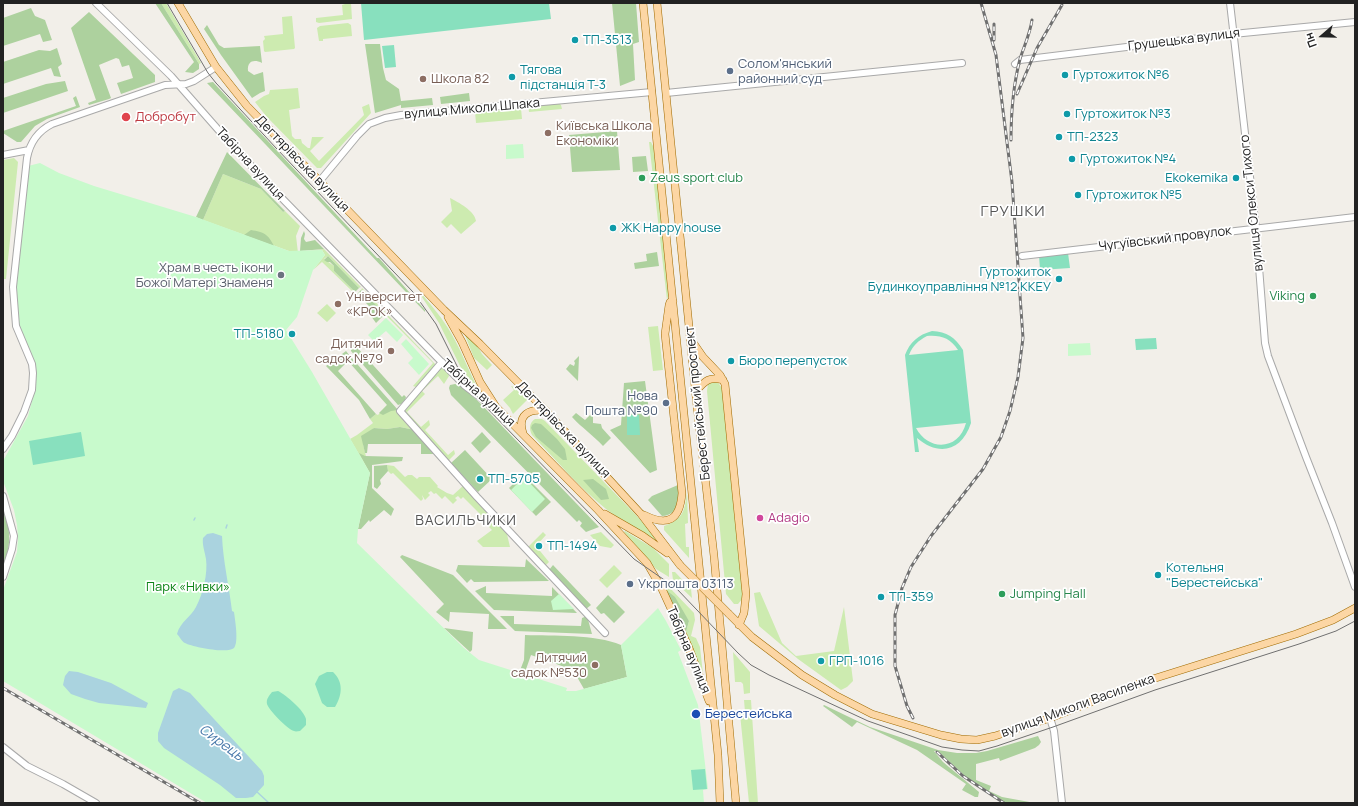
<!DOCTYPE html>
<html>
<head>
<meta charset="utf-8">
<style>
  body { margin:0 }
  #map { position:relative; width:1358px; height:806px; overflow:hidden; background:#f2efe9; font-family:Manrope,sans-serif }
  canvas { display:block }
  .frame { position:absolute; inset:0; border:4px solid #222; pointer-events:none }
  .north { position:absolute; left:1302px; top:16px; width:40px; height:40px; -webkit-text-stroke:3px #fff; paint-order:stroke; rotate:250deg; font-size:11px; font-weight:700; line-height:16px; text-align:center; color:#222 }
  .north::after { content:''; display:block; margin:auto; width:14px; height:18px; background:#222; clip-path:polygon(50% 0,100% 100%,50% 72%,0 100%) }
</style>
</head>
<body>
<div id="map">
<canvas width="1358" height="806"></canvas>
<div class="frame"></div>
<div class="north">Пн</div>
</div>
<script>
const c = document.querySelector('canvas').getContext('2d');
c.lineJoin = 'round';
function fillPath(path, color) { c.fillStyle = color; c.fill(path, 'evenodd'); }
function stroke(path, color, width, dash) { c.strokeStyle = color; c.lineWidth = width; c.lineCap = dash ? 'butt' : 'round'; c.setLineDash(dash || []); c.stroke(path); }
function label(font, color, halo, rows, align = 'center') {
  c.font = font + ' Manrope,sans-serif'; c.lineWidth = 3.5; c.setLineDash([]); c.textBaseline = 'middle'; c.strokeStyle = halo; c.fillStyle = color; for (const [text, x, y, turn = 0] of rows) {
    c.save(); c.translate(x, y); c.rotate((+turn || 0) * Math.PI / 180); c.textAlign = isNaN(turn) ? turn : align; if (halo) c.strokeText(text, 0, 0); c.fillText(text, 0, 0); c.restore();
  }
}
fillPath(new Path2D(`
  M161,3h5l35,60 -2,1z
  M345,3h6l1,16 -33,4 -3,-1v-4l27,-3 -1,-10 3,-1z
  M292,16l3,32 -1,1 -29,3 -1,-1 -1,-10 2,-2 -1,-3 19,-2 -1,-17z
  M348,23l3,2 1,11 -29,3v2h-4l-2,-13 3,-2z
  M298,88l2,20 -11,2 3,26 3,3h6l1,4 6,5h2l2,-11h12l-14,14 9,10 45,-46 -2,-8 7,-3 2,9 -50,55h-4l-51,-52 -11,-14 9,-6 5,-2 1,-4z
  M558,102l3,3 1,4 -33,3 -1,-7z
  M521,108l1,11 -46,4 -1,-11z
  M649,142h2l3,6 15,144 -2,8z
  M14,158l4,4 -12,117h-3v-119z
  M223,174l38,15 22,23 2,-1 15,15 -4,10 2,17 -9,-2 -86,-31z
  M450,198c8,4 25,13 26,23l-15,13 -10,-10 -4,4 -6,-6 11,-11z
  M324,249l37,38 -2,1 -31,-32 -4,3 10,7v5l21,21 -1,1 -32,-31 -9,8 12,-15 -3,-5 -22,2z
  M362,288l74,77 -17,23 -6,-2 20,-23 -72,-73z
  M421,293c11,13 22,26 30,40 12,20 19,43 31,62l-1,1 -21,-30 -21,-43 -19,-29z
  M327,304l9,9 -9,9 -10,-9z
  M658,326l5,44 -10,1 -5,-44z
  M466,334l12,13 4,7 10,11 -5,5 -13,-12 -9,-23z
  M440,367h4l4,6 1,3 -5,8 -6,-8 -16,15 3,3 -18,18 14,15 8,-7 1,5 -5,5 23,25 6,-5 1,4 -6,6h-2l-44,-48z
  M717,381l5,7 21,210 -5,6h-4l-8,-10 -19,-203 1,-7 2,-2z
  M511,386c6,1 11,9 17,13l-15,15 -3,-6 -7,-8 11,-10z
  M387,405l11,5 17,20 -15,-3 -13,2 -13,-1 -11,16 7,29 -20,-34 7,-4 16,-12 -3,-4 6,-5 2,1z
  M535,419h7l3,2 90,93 28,31 -1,1c-17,-15 -38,-23 -56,-37 -27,-22 -50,-49 -74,-74 -3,-6 -3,-12 3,-16z
  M387,465l7,1 11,11 3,-2h4l5,4 2,-2h11l8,9 -1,1 10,6 6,2 11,-10 42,45 4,17h-27l-6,-6 15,-11 -3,-3 2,-2 -28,-28 -2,2 -3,-3 -3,2 2,2 -4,4 -8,-8 -3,3 -6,-6 -2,1 -3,-3 -3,2 2,2 -5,5 -3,-5 1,4 -2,2 -28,-28 -2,1 -3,-3z
  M687,491l1,32 -3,1 1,23h3v11l-25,-28v-4c20,-7 21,-16 23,-35z
  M625,531l28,17 16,16v13l-13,-8 -32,-37z
  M543,532l3,3 -10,11 13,16 -4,4 -17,-19z
  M601,532l13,13 -3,3 -11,-2 -10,-11z
  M614,565l8,8 -15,15 -8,-8z
  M672,572h3l16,17 1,9 -19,-18z
  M669,587l25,26 1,7 -4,16 5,2 4,9 3,27 -17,-42 3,-11 -23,-31z
  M760,592l22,51 14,13 38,-5 10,-44 9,74 -6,6 -6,3 -43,-31 -39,-33 -5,-33z
  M733,652l17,20v21l-6,1 -1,-10 -2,-2h-6z
  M744,700h7l7,103h-9l-9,-89 5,-2z`), '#cdebb0');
fillPath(new Path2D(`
  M155,3h6l38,61v5l-6,4 -8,-1 9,-10z
  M612,3h24l3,39 -6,2 2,36 -15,6z
  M31,8l4,8 10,4 7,20 -9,2 -3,-8 -37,12v-28z
  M89,12l66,63v7l-34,12 -4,-11 16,-5 -4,-13 -7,2 -3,-8 -3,-1 -17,7 12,33 -2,1 -20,6 -1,-2 8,-3 -25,-72z
  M207,25l12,20 5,3 36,-2 2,17c-8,-4 -15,-2 -14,8l6,4 9,-3 2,19 -5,2 -8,5 -31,-43 -17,-26z
  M365,44h15l3,24 3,12 13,9 2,12 31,-3 1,7 -32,3v-3l-26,8z
  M57,48l5,16 -4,3 3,10 -7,-1 -3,-8 -48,16v-22l36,-12 11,1z
  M65,81l3,10 -65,22v-15l43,-14z
  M213,82l164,176h2l46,52v2l-218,-229z
  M469,93l1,8 -29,3 -1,-7z
  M76,96l4,11 -33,12 -12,7 -14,16h-4l-14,-9v-2l73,-25 -3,-8z
  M617,131l3,39 -48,2 -3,-37z
  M227,152l58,59 -2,1 -22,-23 -38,-15 -20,46 -7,-3z
  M646,156l2,15 -15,1 -1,-15z
  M251,230c13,2 17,4 23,16l-30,-11z
  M304,231l1,3 -1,5 2,3 9,-2 9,9 -24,2 1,-13z
  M657,252l2,14 -24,3 -1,-6 13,-2 -1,-7z
  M328,256l31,32 -4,4 -21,-21v-5l-4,-4h-3l-3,-2z
  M361,290l24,24 -9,9 -5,-7v-1l-2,-3 3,-3 -15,-15z
  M354,344l48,53 2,-2 2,2 -1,3 -4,4 -3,1 -47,-54v-4z
  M346,351l4,5 48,54 -7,1 -8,4 -4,-2 8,-8 -39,-44 -10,10 38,43 -6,5 -11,-19 -33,-34z
  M579,356l-1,25 -12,-12 4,-5 4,2 1,-3 -1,-2z
  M645,381l12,89 -7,3 -40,-43 11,-5 3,-42z
  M455,384l5,1 19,17 120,125 -13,5 -6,-6 2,-3 -3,-3 -2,2 -126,-127 -2,-7 1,-3z
  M593,412v11l8,1 1,4 9,10 -8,8c-10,-11 -21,-18 -31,-29l4,-4 9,7z
  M535,423l6,1 16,15 8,10 2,11h-4l-27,-23 -5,-9 1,-3z
  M400,427l15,3 20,24h-14v-10h-53l-1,9h-2l-4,-17 13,-8 13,1z
  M482,432l9,10 -11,11 -9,-10z
  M465,450l27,29 -14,13 -27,-29z
  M359,453l6,3 38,1 -1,4 -30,4v23l22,21 -3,7 -7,-6 -14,12 -1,-2 -8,9h-3l12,-56z
  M387,465l1,6 -8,9 1,4 -4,5 -3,-2v-21z
  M523,474l28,28 -15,14 -27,-28z
  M593,479l13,10 3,10 -8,1 -18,-20z
  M678,485c1,14 1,30 -16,31l-14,-16 4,-4z
  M3,504c6,24 9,32 3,56l-3,2z
  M402,555l51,20 54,54h-19l1,-15 -39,-2 -1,10 -13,-10 8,-8 -44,-47z
  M526,559l23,22 -75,1 -3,-3 -4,4 -11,-12 2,-6 67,2z
  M553,565l38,40 -5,4 -37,-39z
  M486,586v7l66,3v-9l25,26 -83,-3 -19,-19z
  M666,590l9,7 14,24 -3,11z
  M608,595l17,17 -11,11 -10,-10 -3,1 -5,-6z
  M500,616h14v8l67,2 1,-8 5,-2 5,18 -77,-3z
  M444,628l29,4 -1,18 -2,2z
  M525,635c28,1 70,-1 96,10l6,32 -43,12 -11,-19 -42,-15 -7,20 -5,-2 5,-13z
  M824,705l46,22 68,23 19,3h19l11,-2 51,-15 3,6 -2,3 -4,3 -35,13 -1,-3 -23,6v16l15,6 -2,5 13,6 33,6h-29l-41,-27 -27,-25h-4l9,11 36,30 -1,5h-3l-13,-7 4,-6 -49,-34 -60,-28 -5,5 -29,-21z`), '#add19e');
fillPath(new Path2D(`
  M523,144l1,14 -18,1v-14z
  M40,163l19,10 35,13 102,31 93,34 33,-1 3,5 -12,15 -16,47 -11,13 26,42 58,101 -12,56 -1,14 107,105 15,12 88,28 -1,3h10l51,-14 -6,-32 37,-37 8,13 15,29 -3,2 20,53 10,84 -5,1 1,13h-497l-204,-122v-91l14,-38 1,-14 -1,-13 -3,-15 -11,-29v-20l25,-45 7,-26v-26l-16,-32 -4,-42 13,-124z
  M386,318l17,17 -6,7 -11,-11 -12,10 -6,-6z
  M406,339l23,25 -10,11 -11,-12 5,-5 -12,-14z
  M1090,343l1,12 -23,1v-12z
  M524,477l21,22 -13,13 -21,-22z
  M559,594l15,15 -21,1 -2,-9z`), '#c8facc');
fillPath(new Path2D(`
  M361,3h188l2,16 -187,21z
  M394,45l2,22 -11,1 -3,-22z
  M1068,253l2,15 -30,2 -1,-15z
  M932,331c15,1 23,6 31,19l8,73c-9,28 -32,34 -54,15l2,14h-4l-10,-97c5,-13 13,-20 27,-24zM927,336c14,-1 23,2 31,14l-49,5c4,-10 9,-14 18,-19zM966,423c-7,27 -37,29 -50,5z
  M1156,338l1,11 -21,1 -1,-11z
  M627,415h12l1,20h-13z
  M81,432l4,24 -52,9 -4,-24z
  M327,672h6c11,10 9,24 2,35h-8l-5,-4 -7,-19 4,-8z
  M278,691c8,4 26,19 28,28 0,1 0,5 0,6l-6,6c-2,0 -4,1 -6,0 -6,-1 -26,-22 -27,-27 -1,-5 2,-8 5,-12z
  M705,769l2,20 -14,1 -2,-20z`), '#88e0be');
fillPath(new Path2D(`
  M213,533l9,3c1,25 7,50 10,75l2,1c1,8 5,30 0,36 -6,6 -42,-1 -49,-5 -3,-1 -5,-6 -8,-9 3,-12 14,-17 19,-27 7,-13 12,-34 10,-48 -1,-7 -4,-14 -3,-21l4,-4z
  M69,671l9,1 33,11 37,20 -2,5 -47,-5 -14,-4 -14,-5 -8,-9 2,-9z
  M179,688l11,5 72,78 2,5v9l-11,12 -7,1h-10l-16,-13 -56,-37 -6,-7v-8l15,-42z`), '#aad3df');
stroke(new Path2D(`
  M194,520l1,-2
  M226,528l1,-3
  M256,791l13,12`), '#aad3df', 1.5);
const minor = new Path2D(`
  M96,3l75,73 58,66 43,46 192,197 33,25
  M1230,3l26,226 9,114 3,13 38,101 26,66 23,64
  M1015,64l5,-4 213,-26 122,-12
  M666,93l296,-30
  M3,155l26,-5
  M319,182l38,-46 12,-12 16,-6 16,-3 251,-23
  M1022,256l333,-39
  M442,362l-42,49 77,86 128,136
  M3,449l9,-13 12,-24 8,-22 1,-17 -1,-9 -16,-38 -3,-39 14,-129c3,-16 11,-27 25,-34l113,-39 21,-1 8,-3 22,-14
  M3,496l11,40 -2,13 -9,28
  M1050,718l4,13 8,72
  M3,747l24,19 36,18 33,19`);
const major = new Path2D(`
  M178,3l38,64 31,39 197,204 36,34 66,67 95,103 39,51
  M643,3l75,752 2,48
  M657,3l39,394 18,159 22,247
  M448,317l14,25 18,40 16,25 102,103 49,53 15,26 27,59 20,53
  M692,341l11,16 17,18 5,9 21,210 -2,19 -5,12
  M696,391c9,-10 13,-15 27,-11
  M523,433c-6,-18 6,-25 23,-22
  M605,514l38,22 24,17
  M644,515c24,12 36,5 38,-22l-17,-159 4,-29 1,-3 3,-1
  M729,614l23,23 50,38 33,20 37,19 69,21 20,4 16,1 18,-4 55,-18 90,-35 156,-49 37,-14 22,-12`);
stroke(minor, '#a9a9a9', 8);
stroke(major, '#a06b00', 8);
stroke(minor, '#fff', 6);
stroke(major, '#fcd6a4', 7);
stroke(new Path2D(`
  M167,3l41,70 8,10 60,65 137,144 23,32 27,54 19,25 152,156 42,29 62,65 13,12 18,10 99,46 74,26 20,3 17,1 18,-5 56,-19 102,-37 144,-46 37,-13 19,-10`), '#707070', 1);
const rail = new Path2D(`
  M994,40v-16
  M1017,94l20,-46 25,-43
  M1011,140c0,-28 2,-54 9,-81 4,-13 10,-25 12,-39
  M3,688l197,115
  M913,718l-6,-12 -12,-40v-51l7,-27 9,-21 20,-31 52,-67 18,-32 9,-26 8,-34 5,-39 -11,-156 -16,-127 -15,-52
  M937,752l26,24 41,27`);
stroke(rail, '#707070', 3);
stroke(rail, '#fff', 1.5, [4.5]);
const majorBridge = new Path2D(`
  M680,565l49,49`);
stroke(majorBridge, '#a06b00', 8, []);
stroke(majorBridge, '#fcd6a4', 7);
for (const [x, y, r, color] of [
  [575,40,4,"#0f9aa8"],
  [730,71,4,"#5c6f8a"],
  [1065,75,4,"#0f9aa8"],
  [512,77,4,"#0f9aa8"],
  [423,79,4,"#8d6e63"],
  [1067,114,4,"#0f9aa8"],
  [126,117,5,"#e0444e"],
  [548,133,4,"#8d6e63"],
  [1059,137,4,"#0f9aa8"],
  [1072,159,4,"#0f9aa8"],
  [642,178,4,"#2e9e5b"],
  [1236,178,4,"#0f9aa8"],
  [1078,195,4,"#0f9aa8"],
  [613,228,4,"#0f9aa8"],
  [281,275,4,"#6b7280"],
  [1059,279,4,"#0f9aa8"],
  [1313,296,4,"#2e9e5b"],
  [338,304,4,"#8d6e63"],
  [292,334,4,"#0f9aa8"],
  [391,351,4,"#8d6e63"],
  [731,361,4,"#0f9aa8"],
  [666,403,4,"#5c6f8a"],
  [480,479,4,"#0f9aa8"],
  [760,518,4,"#d1479c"],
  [539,546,4,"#0f9aa8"],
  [1158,575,4,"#0f9aa8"],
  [630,584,4,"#5c6f8a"],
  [1002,594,4,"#2e9e5b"],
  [881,597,4,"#0f9aa8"],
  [821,661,4,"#0f9aa8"],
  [595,665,4,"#8d6e63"],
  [696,714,5,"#1a4fb4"]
]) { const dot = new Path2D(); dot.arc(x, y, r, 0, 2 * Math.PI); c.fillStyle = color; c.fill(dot); stroke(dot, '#fff', 1.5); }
label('13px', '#0d838f', '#fff', [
  ["ТП-3513",583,40],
  ["Тягова",520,70],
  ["підстанція Т-3",520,85],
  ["Гуртожиток №6",1073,75],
  ["Гуртожиток №3",1075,114],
  ["ТП-2323",1067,137],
  ["Гуртожиток №4",1080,159],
  ["Ekokemika",1228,178,"right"],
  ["Гуртожиток №5",1086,195],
  ["ЖК Happy house",621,228],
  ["Гуртожиток",1051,272,"right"],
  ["Будинкоуправління №12 ККЕУ",1051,287,"right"],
  ["ТП-5180",284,334,"right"],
  ["Бюро перепусток",739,361],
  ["ТП-5705",488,479],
  ["ТП-1494",547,546],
  ["Котельня",1166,568],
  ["\"Берестейська\"",1166,583],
  ["ТП-359",889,597],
  ["ГРП-1016",829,661]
], 'left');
label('13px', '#222', '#fff', [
  ["Грушецька вулиця",1184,40,-7],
  ["вулиця Миколи Шпака",472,109,-5],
  ["Табірна вулиця",250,164,47],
  ["Дегтярівська вулиця",302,164,46],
  ["вулиця Олекси Тихого",1252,203,-96],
  ["Чугуївський провулок",1165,239,-7],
  ["Табірна вулиця",478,393,42],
  ["Берестейський проспект",698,403,-96],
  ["Дегтярівська вулиця",563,430,46],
  ["Табірна вулиця",688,650,67],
  ["вулиця Миколи Василенка",1078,706,-20]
]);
label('13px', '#4e5e75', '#fff', [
  ["Солом'янський",738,64],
  ["районний суд",738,79],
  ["Нова",658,396,"right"],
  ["Пошта №90",658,411,"right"],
  ["Укрпошта 03113",638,584]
], 'left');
label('13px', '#785e54', '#fff', [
  ["Школа 82",431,79],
  ["Київська Школа",556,126],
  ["Економіки",556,141],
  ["Університет",346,297],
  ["«КРОК»",346,312],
  ["Дитячий",383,344,"right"],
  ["садок №79",383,359,"right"],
  ["Дитячий",587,658,"right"],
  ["садок №530",587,673,"right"]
], 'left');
label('13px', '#be3a42', '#fff', [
  ["Добробут",135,117]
], 'left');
label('13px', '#27864d', '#fff', [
  ["Zeus sport club",650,178],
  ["Viking",1305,296,"right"],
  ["Jumping Hall",1010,594]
], 'left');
label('13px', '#5b616d', '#fff', [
  ["Храм в честь ікони",273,268],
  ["Божої Матері Знаменя",273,283]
], 'right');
label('13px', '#b23c85', '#fff', [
  ["Adagio",768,518]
], 'left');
label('13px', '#0c8416', '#fff', [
  ["Парк «Нивки»",188,587]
]);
label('13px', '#164399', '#fff', [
  ["Берестейська",705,714]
], 'left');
c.letterSpacing = '1px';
label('14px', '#555', '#fff', [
  ["ВАСИЛЬЧИКИ",466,521]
]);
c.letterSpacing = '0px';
label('italic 14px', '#4a7aab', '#fff', [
  ["Сирець",221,743,36]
]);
c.letterSpacing = '1px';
label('15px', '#555', '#fff', [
  ["ГРУШКИ",1013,212]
]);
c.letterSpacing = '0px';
</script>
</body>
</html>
